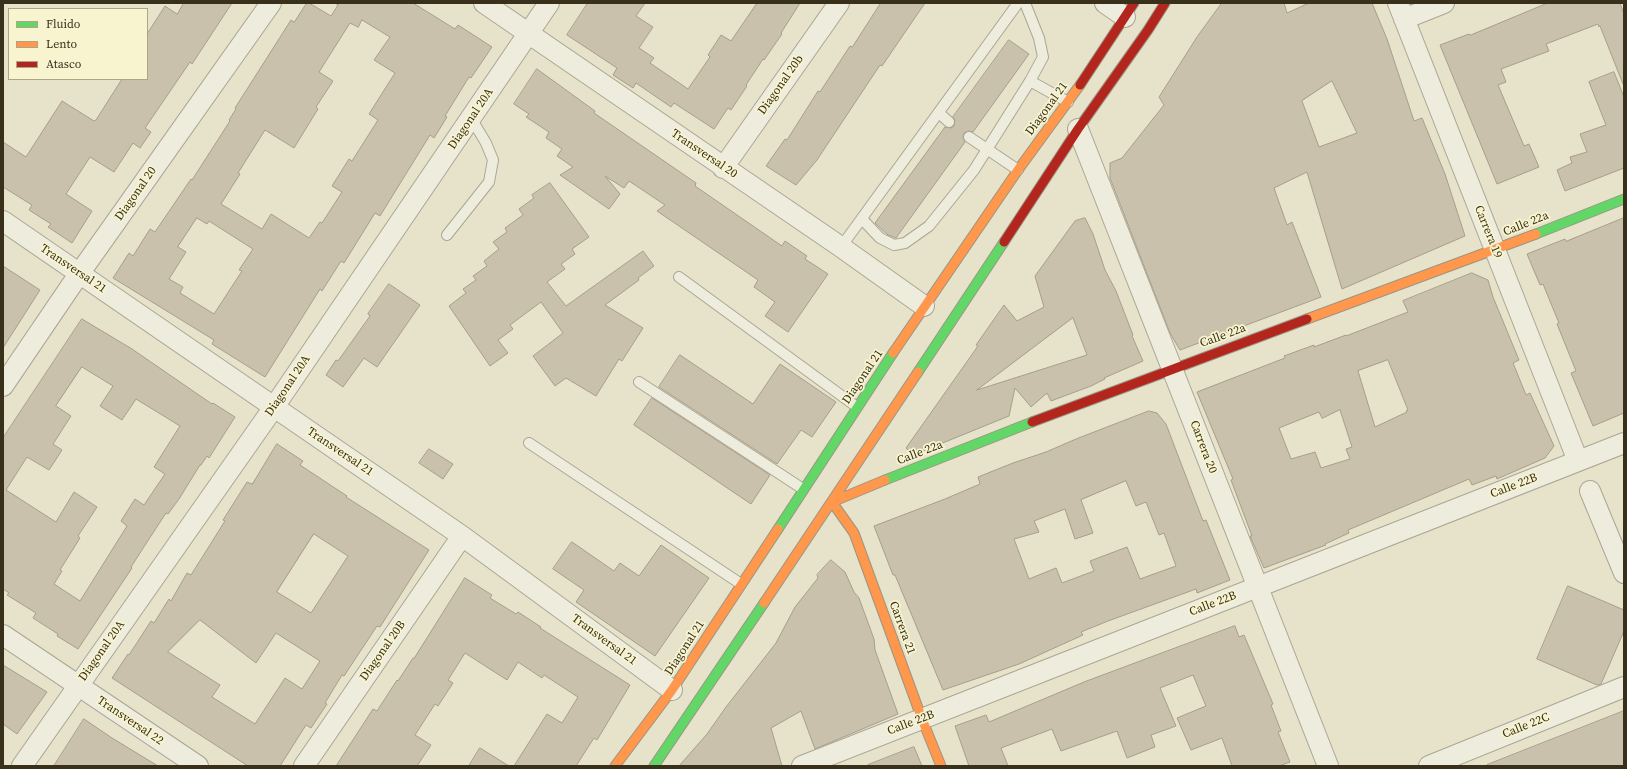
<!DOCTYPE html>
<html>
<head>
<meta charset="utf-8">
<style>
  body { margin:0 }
  #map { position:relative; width:1627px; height:769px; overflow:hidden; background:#e6e3ca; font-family:"Source Serif 4",serif }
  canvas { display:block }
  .frame { position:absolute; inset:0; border:4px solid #39301c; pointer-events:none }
  .legend { position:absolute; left:8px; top:8px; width:140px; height:72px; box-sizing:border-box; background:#f8f4cf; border:1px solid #aca687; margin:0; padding:5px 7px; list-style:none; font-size:12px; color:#39301c }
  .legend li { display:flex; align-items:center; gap:8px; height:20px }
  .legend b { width:20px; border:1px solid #aca687 }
</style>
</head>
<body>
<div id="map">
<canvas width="1627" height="769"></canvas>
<div class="frame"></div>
<ul class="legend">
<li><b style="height:5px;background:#63d668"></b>Fluido</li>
<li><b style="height:5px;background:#ff974d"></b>Lento</li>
<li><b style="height:5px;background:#b3261e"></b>Atasco</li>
</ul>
</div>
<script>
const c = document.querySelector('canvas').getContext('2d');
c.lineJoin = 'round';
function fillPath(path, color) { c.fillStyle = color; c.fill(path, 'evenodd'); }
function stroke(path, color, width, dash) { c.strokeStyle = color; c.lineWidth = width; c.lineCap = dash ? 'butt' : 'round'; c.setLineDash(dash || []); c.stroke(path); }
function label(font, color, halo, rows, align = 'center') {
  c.font = font + ' "Source Serif 4",serif'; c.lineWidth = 3.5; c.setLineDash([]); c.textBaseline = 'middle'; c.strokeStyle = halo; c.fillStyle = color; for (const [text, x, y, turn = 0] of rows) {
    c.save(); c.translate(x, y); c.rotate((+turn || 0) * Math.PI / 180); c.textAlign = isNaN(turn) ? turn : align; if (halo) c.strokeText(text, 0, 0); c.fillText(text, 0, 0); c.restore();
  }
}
const building = new Path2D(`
  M184,3h48l-40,61 -2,-2 -45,66 6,4 -11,16 -7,-5 -19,29 -24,-15 -24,37 26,17 -20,32 -24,-16 3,-3 -22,-14 3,-5 -29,-18v-45l23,15 36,-56 32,20 2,-1 26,-41h25v-45l18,-28 12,8z
  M307,3h2l22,13 7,-11 -3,-2h78l42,26 3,-4 34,22 -21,31 -2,-1 -24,39 2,1 -13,21 -4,-3 -50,81 -5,-3 -31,50 -3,-2 -19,30 -2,-2 -55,88 -53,-33 2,-4 -101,-62 16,-25 4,3 17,-27 5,3 36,-53 1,1 38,-59 -1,-1 7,-11 -1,-1 56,-88 3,2zM362,20l28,17 -16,23 21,13 -26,41 9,6 -26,41 -3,-2 -17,27 10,6 -20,31 -2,-1 -11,16 -38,-24 -9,15 -41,-25 19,-30 -2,-1 27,-43 29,18 24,-39 -2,-2 17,-26 -14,-9 31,-49 8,4zM197,218l10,6 2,-3 44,28 -14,21 3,1 -28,43 -34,-21 3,-6 -14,-8 17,-27 -8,-5z
  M588,3h57l-9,13 17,11 -14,21 15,10 -4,5 38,26 22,-32 -2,-2 13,-20 10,6 26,-38h43l-19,30 1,1 -18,26 -1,-1 -17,26 1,1 -16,24 -3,-2 -14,21 -40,-26 -3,4 -35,-24 -3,5 -20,-13 4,-7 -50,-33z
  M881,3h44l-43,63 -2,-1 -63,95 -21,25 -30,-19 19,-27 2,1 31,-49 2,1 30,-46 2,1z
  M1222,3h62l3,10 22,-10h63l15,36 27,82 8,-3 23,56 20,62 -123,53 -35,-117 -33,16 13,37 5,-3 29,75 -141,53 -10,-17 -60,-155v-15l12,-5 42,-53 -5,-8 38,-60zM1332,81l25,52 -38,14 -17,-46z
  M1548,3h72l4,11v70h-1l-23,-58 -1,1 -1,-3 -52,20 3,7 -48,18 5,13 -8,3 26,61 5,-2 10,23 -42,17 -57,-139 29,-11 1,1z
  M1009,40l20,14 -56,78 -4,-1 -5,2 -1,4 2,5 -69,96 -8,-3 -13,-12 70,-96 6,1 3,-2 1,-6 -2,-3z
  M537,69l58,42 -1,2 102,70 -1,3 87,60 3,-5 22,15 -2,3 23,15 -40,58 -23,-16 10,-14 -21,-15 4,-7 -101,-69 8,-6 -36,-24 -5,7 -19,-12 15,18 -11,15 -49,-34 13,-8 -16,-11 5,-7 -16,-11 3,-6 -23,-15 3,-3 -15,-10z
  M1614,72l10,25v71l-59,23 -8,-21 15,-7 -2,-6 17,-5 -7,-18 26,-9 -17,-43z
  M550,183l39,54 -17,12 3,5 -14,10 4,5 -18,13 19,24 77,-55 11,15 -16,12 1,2 -34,25 38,23 -21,33 -3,-2 -23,37 -30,-18 -11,8 -22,-30 30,-23 -22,-31 -31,23 3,4 -15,11 10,13 -18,13 -41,-60 17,-13 -3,-4 13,-9 -3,-4 14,-10 -3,-5 15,-12 -6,-7 14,-10 -2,-4 18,-13 -4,-6 15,-11 -2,-3z
  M1085,218l8,16 12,36 11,21 17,44 -1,1 11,25 -39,17 1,1 -14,7 -40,15 -4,-8 -16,14 -16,-19 -6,28 -96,39 -7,-7 72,-102 -2,-1 28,-40 13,16 27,-14 -9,-31 40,-55zM1073,318l14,37 -110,35z
  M1624,218v195l-31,13 -22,-53 5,-2 -19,-47 2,-1 -16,-39 -3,1 -13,-31 38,-15 1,2z
  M3,266l37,24 -37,58z
  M1472,273l16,7 5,17 26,63 -6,3 13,32 4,-2 24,53 -9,12 -48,21 -1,-3 -24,9 -3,-6 -121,51 1,3 -24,11 1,1 -62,23 -14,-32h2l-21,-56 2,-1 -36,-87 88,-34 -1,-2 30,-11v2l32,-12v1l62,-24 -5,-11zM1388,360l20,50 -2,1 1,1 -32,15 -17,-56zM1340,410l12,37 -6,2 4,10 -29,9 -6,-16 -24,7 -12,-31 40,-16 3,6z
  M389,284l31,21 -43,62 -13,-9 -21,29 -17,-12 10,-15 2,1 32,-45 -2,-2z
  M82,319l50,30 80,55 1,-1 22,14 -26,41 -2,-2 -6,9h-1l-21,34 -11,15 -2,-1 -17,26 -18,28 1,1 -54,81 -21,-13 1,-2 -25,-16 3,-5 -29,-18 2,-2 -6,-4v-151zM82,367l31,19 -13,20 22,14 14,-21 44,27 -26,41 11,7 -21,31 -9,-6 -14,22 6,5 -47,75 -26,-17 8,-13 -2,-1 20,-32 -2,-2 19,-29 -23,-15 -18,30 -50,-32 21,-33 22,13 13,-20 -9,-6 18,-28 -15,-10z
  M680,355l73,49 27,-40 56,38 -24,35 -11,-7 -24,34 -118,-77z
  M652,398l118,77 -19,29 -117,-79z
  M1149,411l8,2 9,11 37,97 3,-1 24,60 -33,13 -1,-4 -88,32 -27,11 2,3 -64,29 -76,26 -48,-115h-2l-19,-49 71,-27 35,-15 -2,-7 35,-14 33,-11 30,-13zM1126,481l10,25 10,-4 13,33 5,-2 12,33 -36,13 -13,-32 -37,14 4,10 -32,12 -6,-15 -27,11 -15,-40 25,-7 -5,-11 31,-12 10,30 18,-6 -12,-33z
  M277,444l26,17 -3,4 47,31 -1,1 83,53 -49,77 -3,-1 -33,50 -2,-1 -17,28 2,1 -16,24 -5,-3 -26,41h-32l-136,-88 16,-24 1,1 22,-34 3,2 15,-24 2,2 16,-28 4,2 34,-54 -2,-1 24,-38 5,2zM314,534l34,22 -37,57 -34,-21zM200,620l56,43 20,-30 44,28 -18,28 -17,-11 -30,46 -43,-27 8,-12 -52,-33z
  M429,449l24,15 -10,15 -24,-16z
  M572,542l42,29 6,-8 19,13 22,-31 48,33 -54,78 -79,-54 8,-12 -31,-21z
  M831,560l14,12 9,20 5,6 15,41 1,11 23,64 -83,35 -14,-38 -30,17 11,38h-103l28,-32 19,-27 50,-64 19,-36 23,-29 -1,-3z
  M465,578l27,17 -2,3 26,16 2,-2 23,15 -1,1 90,57 -33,55 -3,-2 -18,28h-62l33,-52 15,9 16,-26 -34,-22 -2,3 -24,-16 -11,18 -42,-27 -17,27 5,3 -15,23 -3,-2 -20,31 16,10 -14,21h-81l37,-57 4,2 20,-31 1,1 15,-23h1z
  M1568,586l56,24v21l-23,53 -4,1 -60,-26z
  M1235,626l4,11 5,-2 29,69 -2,1 10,26 -3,1 12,30 -11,4h-47l-10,-28 -31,12 -14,-32 29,-12 -13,-31 -33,13 16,38 -25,9 4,12 -28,11 -10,-27 -56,20 -9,-22 -51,19 7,18h-39l-14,-40 31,-11 3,7 95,-40z
  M3,665l44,27 -30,42 -14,-10z
  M1624,711v55h-137v-1z
  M84,719l28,19 46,28h-104z
  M914,747l8,19h-54v-1z
  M480,748l29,18h-40z`);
fillPath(building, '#c9c1ab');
stroke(building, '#a69e8a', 1);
const lane = new Path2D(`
  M1030,81l38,21
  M939,113l10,9
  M969,137l49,33
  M862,219l18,19 14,7 11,-2 24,-17 45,-56 56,-89 13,-24 -4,-19 -14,-35
  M447,235l42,-53 4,-22 -7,-17 -15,-25
  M841,247l177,-244
  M679,277l178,130
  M639,382l164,107
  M529,443l212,141`);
const street = new Path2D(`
  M484,3l357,244 83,59
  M1105,3l20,14
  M1398,3l180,458
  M1404,19l40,-16
  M1078,129l250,637
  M723,168l116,-165
  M3,221l459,315 210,154
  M3,386l76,-112 192,-271
  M1590,491l34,82
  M3,635l195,131
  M22,766l252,-359 275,-404
  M304,766l158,-230
  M802,766l822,-323
  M1429,766l195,-79`);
const fast = new Path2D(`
  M1536,234l88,-35
  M918,372l86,-130
  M885,480l147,-58
  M778,529l115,-176
  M654,766l110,-163`);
const slow = new Path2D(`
  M1307,319l229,-85
  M893,353l125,-183 62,-85
  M885,480l-53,22 22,31 68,186 19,47
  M764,603l154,-231
  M615,766l57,-76 106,-161`);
const jam = new Path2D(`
  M1080,85l54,-82
  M1004,242l74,-113 70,-99 17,-27
  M1032,422l275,-103`);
stroke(lane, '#aba694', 12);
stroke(street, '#aba694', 22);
stroke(fast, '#9a9584', 11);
stroke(slow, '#9a9584', 11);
stroke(jam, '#9a9584', 11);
stroke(lane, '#edecdd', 10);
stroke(street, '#edecdd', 20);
stroke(fast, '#63d668', 9);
stroke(slow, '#ff974d', 9);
stroke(jam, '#b3261e', 9);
label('12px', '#39301c', '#f8f4cf', [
  ["Diagonal 20b",781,85,-55],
  ["Diagonal 21",1047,109,-54],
  ["Diagonal 20A",471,119,-56],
  ["Transversal 20",704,154,34],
  ["Diagonal 20",136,194,-55],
  ["Calle 22a",1526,224,-22],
  ["Carrera 19",1488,232,68],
  ["Transversal 21",73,269,34],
  ["Calle 22a",1223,336,-20],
  ["Diagonal 21",863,377,-56],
  ["Diagonal 20A",288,386,-56],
  ["Carrera 20",1203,447,69],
  ["Transversal 21",340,452,34],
  ["Calle 22a",920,453,-21],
  ["Calle 22B",1514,486,-21],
  ["Calle 22B",1213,604,-21],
  ["Carrera 21",902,628,70],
  ["Transversal 21",604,640,36],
  ["Diagonal 21",685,648,-57],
  ["Diagonal 20A",102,651,-55],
  ["Diagonal 20B",383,651,-55],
  ["Transversal 22",130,721,34],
  ["Calle 22B",911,723,-21],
  ["Calle 22C",1526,726,-22]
]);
</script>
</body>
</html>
